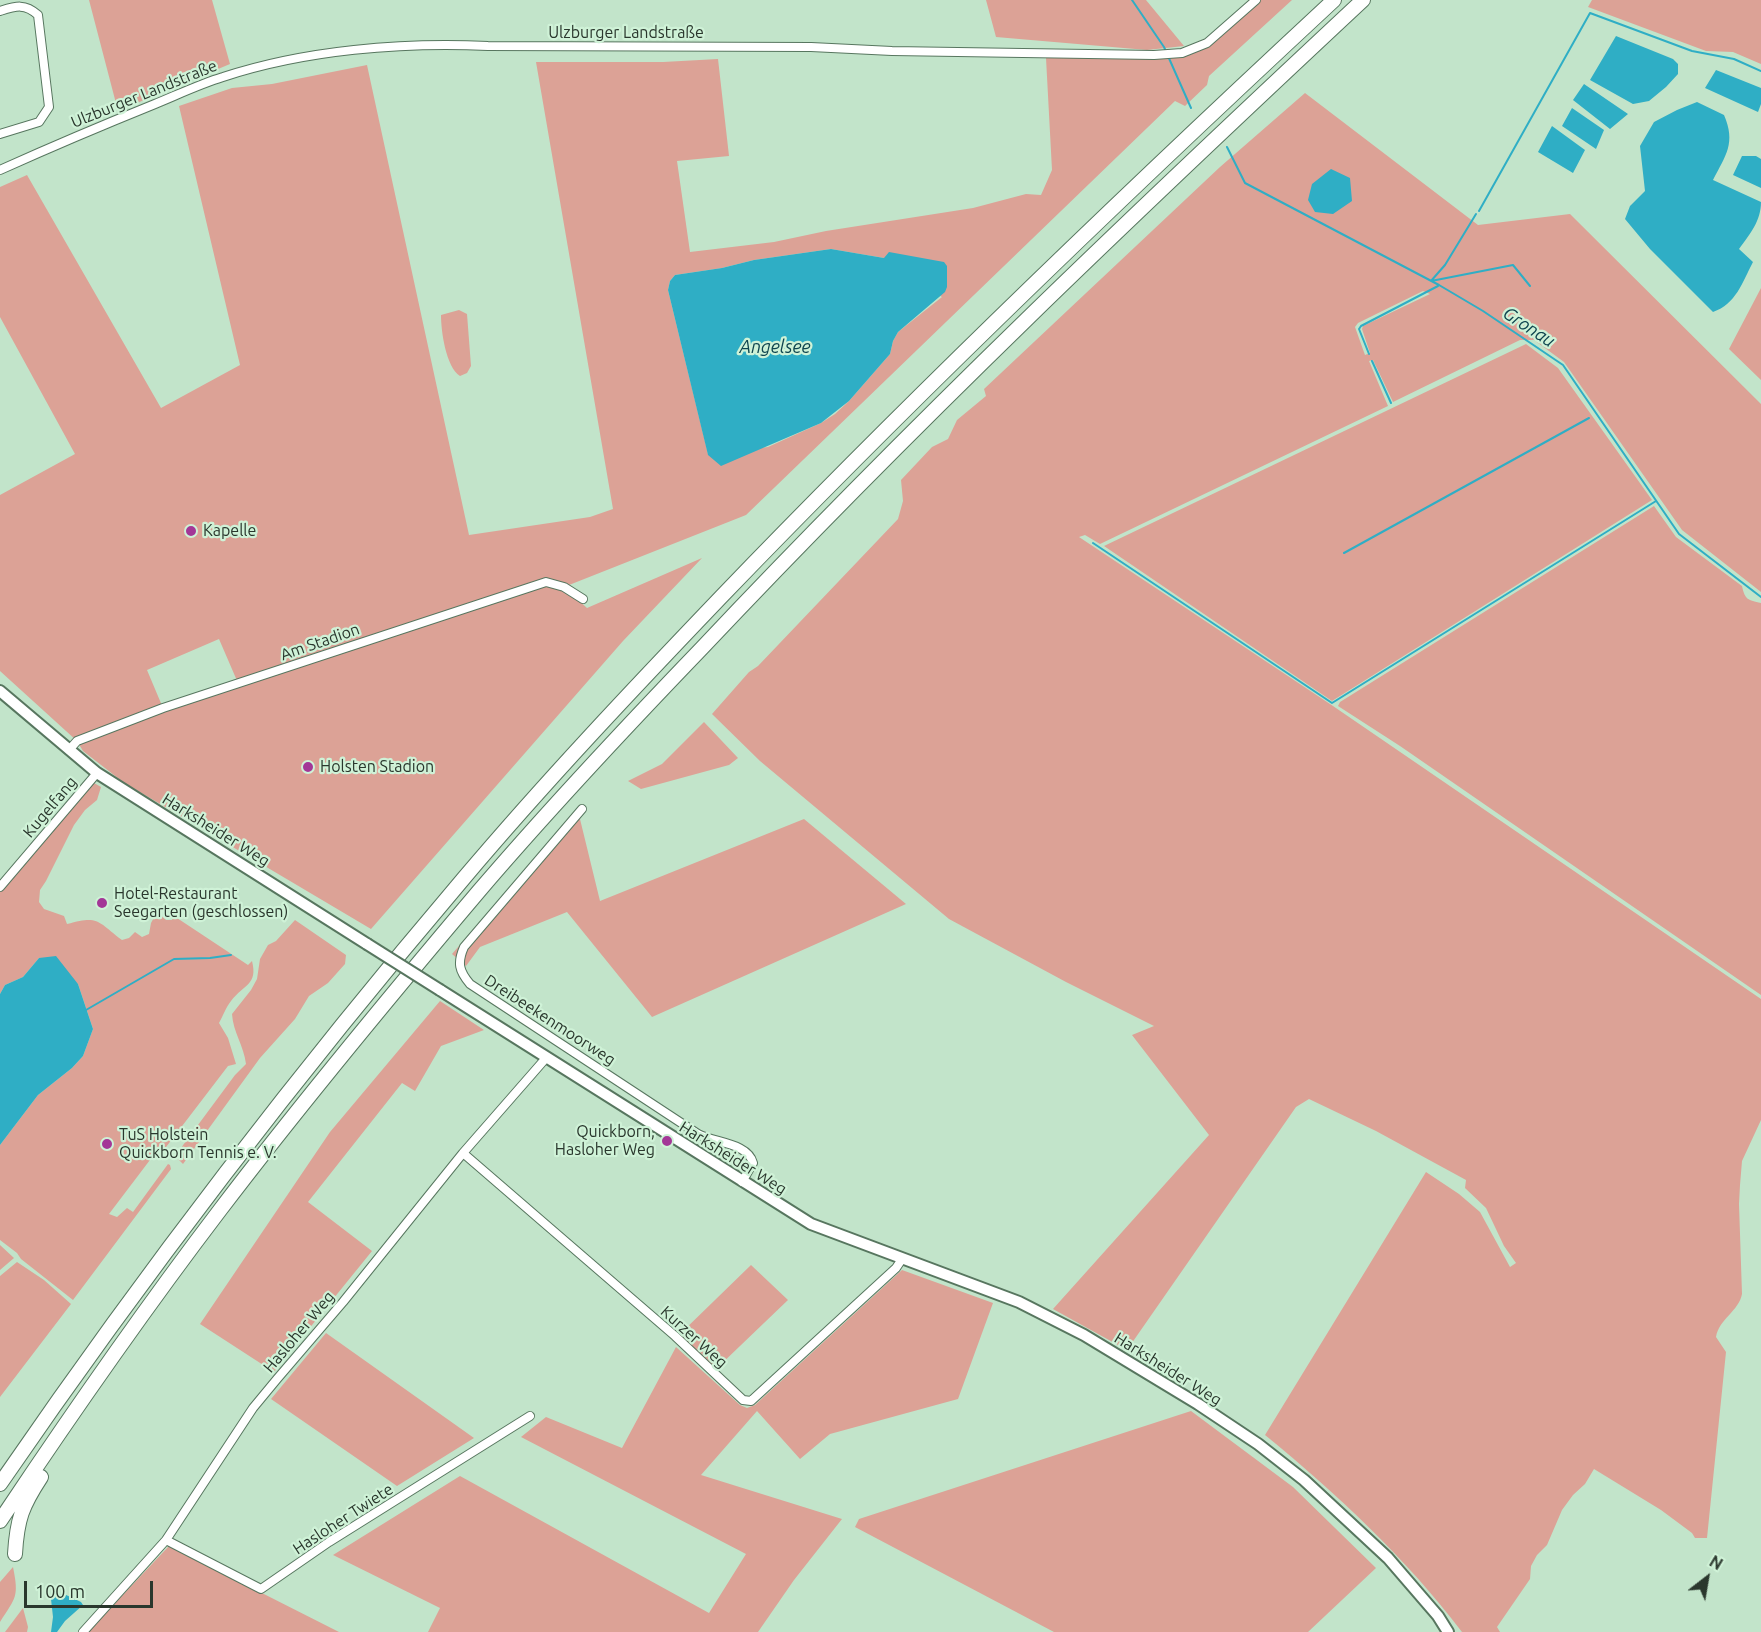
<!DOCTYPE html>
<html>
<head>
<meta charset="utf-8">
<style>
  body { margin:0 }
  #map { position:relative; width:1761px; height:1632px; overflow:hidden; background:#c2e4ca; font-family:Ubuntu,sans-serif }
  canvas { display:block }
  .north { position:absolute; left:1677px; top:1548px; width:60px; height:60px; -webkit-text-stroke:4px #cff2d7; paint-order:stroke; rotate:31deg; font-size:16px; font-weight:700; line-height:24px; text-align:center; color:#2a372d }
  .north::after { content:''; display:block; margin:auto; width:21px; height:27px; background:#2a372d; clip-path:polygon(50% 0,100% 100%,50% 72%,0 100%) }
  .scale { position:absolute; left:24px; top:1581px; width:129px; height:27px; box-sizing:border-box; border:3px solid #2a372d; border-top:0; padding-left:8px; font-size:18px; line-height:21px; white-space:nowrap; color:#2a372d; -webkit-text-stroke:4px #cff2d7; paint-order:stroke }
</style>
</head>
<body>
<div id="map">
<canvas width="1761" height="1632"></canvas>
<div class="north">N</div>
<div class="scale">100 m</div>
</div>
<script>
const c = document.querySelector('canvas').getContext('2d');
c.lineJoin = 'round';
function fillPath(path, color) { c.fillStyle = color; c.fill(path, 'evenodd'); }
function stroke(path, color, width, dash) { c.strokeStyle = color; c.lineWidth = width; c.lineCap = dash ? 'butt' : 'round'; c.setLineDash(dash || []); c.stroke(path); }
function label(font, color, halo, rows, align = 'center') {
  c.font = font + ' Ubuntu,sans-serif'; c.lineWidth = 4.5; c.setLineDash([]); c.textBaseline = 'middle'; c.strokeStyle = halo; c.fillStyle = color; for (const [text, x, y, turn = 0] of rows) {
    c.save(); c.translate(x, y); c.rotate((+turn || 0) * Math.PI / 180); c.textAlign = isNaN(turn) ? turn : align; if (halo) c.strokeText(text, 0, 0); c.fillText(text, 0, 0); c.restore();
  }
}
fillPath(new Path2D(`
  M89,0h123l18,64 -112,47z
  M986,0h160l38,46 -37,4 -151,-13z
  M1258,0h34l-83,76 -2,9 -22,21 -10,-5 -429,414 -182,72 23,21 115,-50 -79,83 -252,288 -248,-147 -40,-31 -6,-10 -77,-70v-176l75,-41 -75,-137v-130l27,-12 134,233 79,-43 -61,-259 53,-18 40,-4 95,-19 102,470 121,-18 23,-8 -77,-447h127l55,-3 11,97 -52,5 13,91 84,-10 52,-11 147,-23 53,-14 15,1 11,-25 -6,-112h107l55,-12zM831,249l53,9 58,39 -44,35 -5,9 -3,13 -41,47 -14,13 -14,9 -53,24 -60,7 -40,-164 2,-9 5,-6 47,-7 32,-8zM219,639l19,44 -75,25 -16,-38z
  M1592,0h169v64l-28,-12 -27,-1 -118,-44z
  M1305,93l173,132 92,-11 191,190v188l-79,-62 -118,-168 -30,-22h-14l-127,62 -20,-42 -4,1 19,45 -288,138 -15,-9 -6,2 254,169 428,293v121l-19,41 -2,24 -1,19 3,90c-3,17 -23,25 -26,43l10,15 -19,186h-12l-3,-5 -31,-23 -67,-41 -9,15 -12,11 -11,15 -15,35 -10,10 -6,11 -1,13 -33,48 3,5h-38c-56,-74 -125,-138 -197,-197l161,-263 33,22 21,18 30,55 6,-4 -12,-17 -18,-38 -21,-20 1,-8 -90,-49 -67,-32 -13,8 -169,243 -74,-41 156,-174 -77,-100 22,-9 -88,-44 -117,-63 -189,-158 -48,-47 37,-42 9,-6 140,-147 5,-18 -2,-21 31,-33 16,-8 9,-19 29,-24 -2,-7 236,-222zM1423,291l7,3 -67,32 -1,3 8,24 -5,2 -10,-28 3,-4z
  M1761,288v92l-32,-31z
  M459,310l8,4 4,52 -4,7 -7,3c-14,-9 -19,-45 -19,-61z
  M1526,344l32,24 94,132 -320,201 -228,-155z
  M1654,506l22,31 66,49c3,14 6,14 19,17v392l-361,-249 -62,-40 2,-4z
  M704,722l34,36 -9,7 -88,24 -13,-8 34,-17z
  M94,783l7,4 -4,13 -12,10 -11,15 -28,56 -6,9 -1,12 5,7 20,7 3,8c32,-9 30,-3 55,16l7,-2 6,-6 7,5 7,-3 2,-11 6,-11 9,8h6l2,-4 74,49 4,-4c6,24 -8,23 -21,40 -5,6 -8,15 -12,22l9,15 8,26 -8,2 -65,85 -7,1 -47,62 8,3 10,-9 6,4 35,-48 2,1 1,4 -98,131 -52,-41 -4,-6 -17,-13v-95l38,-50 34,-27 11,-12 10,-27 -15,-45 -39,-26 -16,19 -18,8 -5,9v-105z
  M579,815l21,86 204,-82 102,85 -254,113 -85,-105 -87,35 -14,19 -14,-12 116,-134z
  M295,920l51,35 -1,9 -17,19 -19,13 -14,23 -35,39 -77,106 -8,-8 60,-81 11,-11c-2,-18 -13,-32 -14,-50l19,-24 6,-11 3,-20 8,-14 8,-4z
  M440,1001l44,29 -43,16 -26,45 -13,-8 -94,119 64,49 -98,121 -74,-48 130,-192z
  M0,1245l14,13 -14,12z
  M17,1262l27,18 27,24 -71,93v-121z
  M751,1265l37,35 -72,69 -37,-34z
  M902,1270l91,33 -35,96 -128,35 -30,25 -43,-48 -56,64 141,44 -48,61 -36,52h-330l12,-24 -107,-53 127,-79 249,137 37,-59 -225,-117 25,-20 76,31 54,-101 64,58 7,3 8,-3z
  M326,1333l148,105 -77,48 -126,-87z
  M1191,1411l102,76 83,81 -68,64h-254l-199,-105 4,-8z
  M169,1546l170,86h-251z
  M13,1567c6,30 3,30 -13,55v-40z
  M23,1608l5,19 -1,5h-22z`), '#dca296');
fillPath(new Path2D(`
  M1616,36l57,23 5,5v10l-12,13 -17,14 -16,3 -43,-24z
  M1716,70l45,18v16l-3,8 -53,-24z
  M1584,84l44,30 -18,15 -37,-29z
  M1697,102l27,13c12,28 2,40 -11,65l48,22c0,19 -11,32 -22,47l14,13c-11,21 -17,42 -40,50l-63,-63 -25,-30 5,-13 15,-15 -5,-45 14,-24 23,-12z
  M1572,108l32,22 -8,19 -34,-23z
  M1552,126l33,24 -12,23 -35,-21z
  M1742,156h14l5,3v29l-28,-13z
  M1331,169l19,9 2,23 -19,13 -18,-2 -7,-12 4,-16z
  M831,249l53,9 5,-6 55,10 3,4v21l-2,5 -47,40 -5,9 -3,13 -41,47 -28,22 -100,43 -13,-11 -40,-165 2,-9 5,-6 47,-7 32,-8z
  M56,956l22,28 15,45 -10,27 -11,12 -34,27 -38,50v-151l5,-9 18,-8 16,-19z
  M64,1594l17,8 2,3 -18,16 -8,11h-6l2,-15 -2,-18 3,-3z`), '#2faec5');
stroke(new Path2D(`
  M1132,0l32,47 27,61
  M1227,147l18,36 194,102 44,26 80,54 116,169 82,63
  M1479,211l111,-198 102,38 42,8 27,12
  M1431,281l82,-16 17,21
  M1431,281l14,-16 31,-51
  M1369,354l-10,-25 2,-3 77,-40
  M1372,361l19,42
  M1093,543l239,160 324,-202
  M1344,553l245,-135
  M86,1010l88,-51 36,-1 21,-3`), '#2faec5', 2);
const street = new Path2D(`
  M0,11c16,-5 25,-8 38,4l11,92 -10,15 -39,12
  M0,170c51,-23 103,-45 155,-66 22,-9 45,-20 68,-27 82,-27 179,-35 265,-31l323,1 81,4 262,4 28,-2 25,-10 49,-43
  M69,750l8,-9 86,-33 383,-126 18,5 19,12
  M582,809l-118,138c-7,16 -5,24 6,37l228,150c17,9 50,9 55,29l-11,19
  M0,887l97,-114
  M463,1153l212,183 68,64 8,1 145,-133 6,-9
  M166,1540l95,49 68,-47 201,-126
  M83,1632l83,-92 87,-132 24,-29 66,-77 120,-149 83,-95`);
const secondary = new Path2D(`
  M0,691l97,82 270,171
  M440,990l371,234 208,78 65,33 114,69 60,40 46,36 84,78 50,58 10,16`);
const highway = new Path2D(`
  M0,1484c144,-210 299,-412 464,-606 82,-97 170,-190 258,-282 197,-205 403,-402 612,-596
  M0,1521c70,-105 143,-210 220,-311 83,-109 171,-215 259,-319 72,-84 147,-164 223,-243 212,-225 435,-437 661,-648
  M15,1554c2,-35 7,-48 26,-77`);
stroke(street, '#57765f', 10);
stroke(secondary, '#57765f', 14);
stroke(highway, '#57765f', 16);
stroke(street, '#fff', 8);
stroke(secondary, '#fff', 10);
stroke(highway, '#fff', 14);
const secondaryBridge = new Path2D(`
  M367,944l73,46`);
stroke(secondaryBridge, '#57765f', 14, []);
stroke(secondaryBridge, '#fff', 10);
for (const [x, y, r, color] of [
  [191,531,6,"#a33797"],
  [308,767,6,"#a33797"],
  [102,903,6,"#a33797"],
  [667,1141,6,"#a33797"],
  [107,1144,6,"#a33797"]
]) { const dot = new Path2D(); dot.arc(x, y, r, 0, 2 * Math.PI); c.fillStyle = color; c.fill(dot); stroke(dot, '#cff2d7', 2); }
label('16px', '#2a372d', '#cff2d7', [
  ["Ulzburger Landstraße",626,33],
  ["Ulzburger Landstraße",144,94,-22],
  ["Am Stadion",320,642,-19],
  ["Kugelfang",50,807,-50],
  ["Harksheider Weg",216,830,32],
  ["Dreibeekenmoorweg",550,1020,33],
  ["Harksheider Weg",733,1158,32],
  ["Hasloher Weg",299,1332,-50],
  ["Kurzer Weg",694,1337,42],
  ["Harksheider Weg",1168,1369,32],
  ["Hasloher Twiete",343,1519,-33]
]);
label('16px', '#2a372d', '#cff2d7', [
  ["Kapelle",203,531],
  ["Holsten Stadion",320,767],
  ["Hotel-Restaurant",114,894],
  ["Seegarten (geschlossen)",114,912],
  ["Quickborn,",655,1132,"right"],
  ["Hasloher Weg",655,1150,"right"],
  ["TuS Holstein",119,1135],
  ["Quickborn Tennis e. V.",119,1153]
], 'left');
label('italic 18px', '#0f454f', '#cff2d7', [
  ["Gronau",1529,327,33],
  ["Angelsee",775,347]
]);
</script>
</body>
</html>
